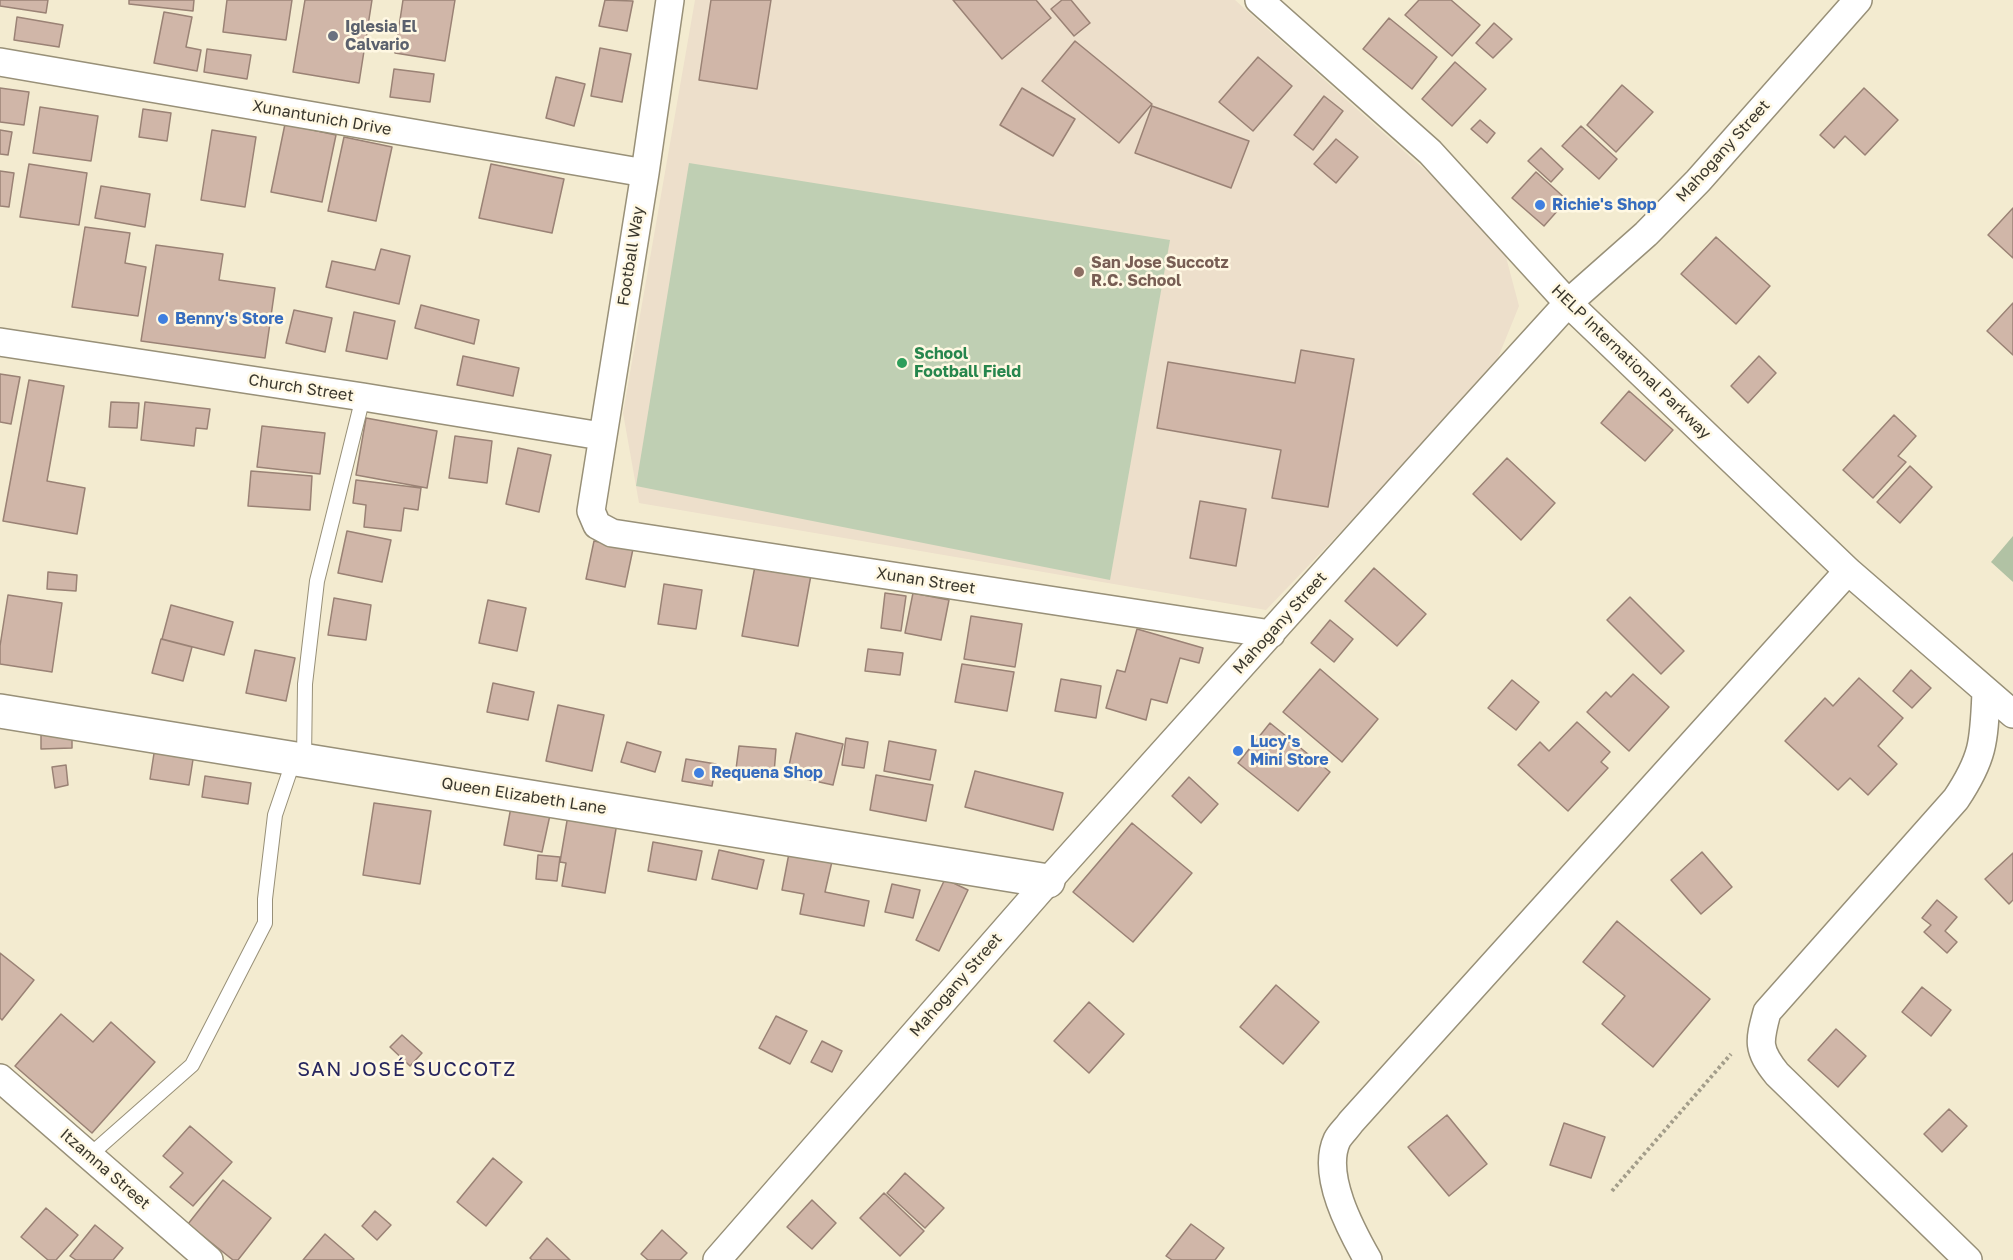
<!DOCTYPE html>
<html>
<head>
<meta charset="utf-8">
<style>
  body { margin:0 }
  canvas { display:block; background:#f3ebd0 }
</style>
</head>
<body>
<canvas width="2013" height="1260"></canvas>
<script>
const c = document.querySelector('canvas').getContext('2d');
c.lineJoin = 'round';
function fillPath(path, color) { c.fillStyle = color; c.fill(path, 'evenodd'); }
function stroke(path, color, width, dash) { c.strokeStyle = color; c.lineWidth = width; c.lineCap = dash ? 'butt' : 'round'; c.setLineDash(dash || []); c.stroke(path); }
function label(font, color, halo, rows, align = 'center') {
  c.font = font + ' "Golos Text",sans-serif'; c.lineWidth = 5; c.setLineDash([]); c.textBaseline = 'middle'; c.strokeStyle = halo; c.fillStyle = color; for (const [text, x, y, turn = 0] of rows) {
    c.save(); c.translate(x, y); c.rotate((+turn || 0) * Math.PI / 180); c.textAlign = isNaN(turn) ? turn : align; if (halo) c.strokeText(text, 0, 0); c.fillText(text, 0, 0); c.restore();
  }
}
fillPath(new Path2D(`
  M695,0h540l266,238 18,68 -28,69 -225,235 -627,-107 -16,-90z`), '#eddfcb');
fillPath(new Path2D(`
  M689,163l481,77 -60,340 -474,-94z`), '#bfcfb3');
fillPath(new Path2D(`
  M2013,536v46l-22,-20z`), '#b1c2a4');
const building = new Path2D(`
  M0,0h48l-2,13 -46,-7z
  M129,0h65l-1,11 -64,-7z
  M227,0h65l-6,40 -63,-8z
  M305,0h67l-13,83 -66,-11z
  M403,0h52l-10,61 -50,-8z
  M605,0l28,1 -6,30 -28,-5z
  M711,0h60l-14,89 -58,-9z
  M953,0h83l15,18 -49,41z
  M1062,0h9l19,23 -16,13 -23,-27z
  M1419,0h32l29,25 -28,31 -47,-41z
  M164,12l28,5 -6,30 15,3 -4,21 -43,-8z
  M17,17l46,8 -4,22 -45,-7z
  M1389,18l48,39 -25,32 -49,-40z
  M1494,23l18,16 -19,19 -17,-15z
  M1075,41l77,63 -33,39 -77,-62z
  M600,48l31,6 -9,48 -31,-6z
  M207,49l44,6 -4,24 -43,-7z
  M1258,57l34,29 -39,45 -34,-29z
  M1455,62l31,27 -34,37 -30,-27z
  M394,69l40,5 -4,28 -40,-5z
  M556,77l29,7 -11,42 -28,-8z
  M1622,85l31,27 -37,40 -29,-27z
  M0,88l29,4 -5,33 -24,-3z
  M1022,88l53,31 -22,37 -53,-31z
  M1864,88l34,32 -33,35 -20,-19 -11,12 -14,-13z
  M1324,96l19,15 -30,39 -19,-15z
  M1152,106l97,35 -18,47 -96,-35z
  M40,107l58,9 -7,45 -58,-8z
  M143,109l28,4 -4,28 -28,-4z
  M1480,120l15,13 -8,10 -16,-14z
  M285,124l51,11 -14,67 -51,-10z
  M1581,126l36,33 -18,20 -37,-33z
  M0,130l12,2 -4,23 -8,-1z
  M212,130l44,7 -11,70 -44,-7z
  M344,137l48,10 -16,74 -48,-10z
  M1336,139l22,18 -22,26 -22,-19z
  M1541,148l22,21 -12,13 -23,-21z
  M29,164l58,9 -8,52 -59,-8z
  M491,164l73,15 -12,54 -73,-15z
  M0,171l14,2 -5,34 -9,-1z
  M1536,172l31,28 -23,26 -32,-28z
  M101,186l49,8 -5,33 -50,-9z
  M2013,208v50l-25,-23z
  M85,227l45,6 -5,30 21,4 -8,49 -66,-9z
  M1716,237l54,49 -34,38 -55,-50z
  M156,245l67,9 -4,26 56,8 -10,70 -124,-17z
  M381,249l29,7 -11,48 -73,-17 6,-26 43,9z
  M2013,303v52l-26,-24z
  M421,305l58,15 -5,24 -59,-16z
  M294,310l38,8 -7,34 -39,-9z
  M354,312l41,9 -8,38 -41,-8z
  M1301,350l53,9 -26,148 -56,-9 9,-48 -124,-22 11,-66 127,21z
  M463,356l56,12 -6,28 -56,-11z
  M1759,356l17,17 -28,30 -17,-17z
  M0,374l20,3 -9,47 -11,-2z
  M29,380l35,6 -17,95 38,7 -8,46 -74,-13z
  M1629,391l44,39 -28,31 -44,-38z
  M111,402l28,1 -2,25 -28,-1z
  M145,402l65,7 -3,20 -11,-1 -2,18 -53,-6z
  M1894,415l22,21 -18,20 8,6 -33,36 -30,-28z
  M366,418l71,13 -10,57 -71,-13z
  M262,426l63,7 -5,41 -63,-7z
  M455,436l37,5 -5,42 -38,-5z
  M518,448l33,7 -12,57 -33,-8z
  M1507,458l48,45 -34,37 -48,-46z
  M1910,466l22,21 -32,36 -23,-21z
  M251,471l61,5 -2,34 -62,-4z
  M356,480l65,8 -3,22 -14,-2 -3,23 -37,-4 2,-22 -13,-2z
  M1200,501l46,8 -10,57 -46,-8z
  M347,531l44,9 -9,42 -44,-9z
  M594,541l39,8 -8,38 -39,-8z
  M755,566l56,9 -13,71 -56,-10z
  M1374,568l52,46 -29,32 -52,-45z
  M48,572l29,3 -1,16 -29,-2z
  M664,584l38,6 -6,39 -38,-5z
  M885,593l21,3 -5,35 -20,-3z
  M913,593l36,7 -8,40 -36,-7z
  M8,595l54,8 -10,69 -52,-8v-18z
  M1630,597l54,54 -23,23 -54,-54z
  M334,598l37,7 -5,35 -38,-5z
  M488,600l38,8 -9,43 -38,-8z
  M171,605l62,17 -9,33 -62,-16z
  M971,616l51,8 -7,43 -51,-8z
  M1330,620l23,19 -19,23 -23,-19z
  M1137,629l66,19 -4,15 -19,-5 -13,45 -16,-4 -5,21 -40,-12 11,-38 8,2z
  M161,639l31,8 -9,34 -31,-8z
  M868,649l35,4 -3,22 -35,-4z
  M255,650l40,8 -9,43 -40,-8z
  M962,664l52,8 -7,39 -52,-9z
  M1320,669l58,50 -36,43 -59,-50z
  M1911,670l20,18 -19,20 -19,-17z
  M1633,674l36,33 -40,44 -42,-39 19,-20 5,5z
  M1859,678l44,40 -25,28 19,18 -29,31 -18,-17 -12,12 -53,-49 40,-43 8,8z
  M1061,679l40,7 -5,32 -41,-7z
  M1512,680l27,22 -23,28 -28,-22z
  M493,683l41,9 -6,28 -41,-8z
  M558,705l46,10 -12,56 -46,-10z
  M1577,722l33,30 -9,10 7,6 -40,43 -50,-46 22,-23 9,9z
  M1270,723l60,49 -32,39 -60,-48z
  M796,733l47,11 -10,41 -46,-10z
  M41,735h31v13l-31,1z
  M846,738l22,4 -4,26 -22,-3z
  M889,741l47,9 -6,30 -46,-9z
  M627,742l34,10 -6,20 -34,-10z
  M739,746l37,3 -2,24 -38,-4z
  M155,747l39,6 -5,32 -39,-6z
  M686,759l30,5 -4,22 -30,-5z
  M66,765l2,20 -13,3 -3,-21z
  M975,771l88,22 -10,37 -88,-23z
  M876,775l57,10 -7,36 -56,-11z
  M205,776l46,7 -3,21 -46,-7z
  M1189,777l29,27 -17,19 -29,-27z
  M374,803l57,8 -11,73 -57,-9z
  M511,807l39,8 -8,37 -38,-7z
  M568,815l49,8 -12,70 -43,-7 4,-23 -6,-1z
  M1132,823l60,50 -59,69 -60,-50z
  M653,842l49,9 -6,29 -48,-9z
  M790,848l43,9 -8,35 44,9 -5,25 -64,-12 4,-20 -22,-4z
  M719,850l45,10 -7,29 -45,-10z
  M1702,852l30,35 -31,27 -30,-34z
  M2013,853v47l-4,4 -24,-25z
  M538,855l22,2 -3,24 -21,-2z
  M945,879l23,11 -29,61 -23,-11z
  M892,884l28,6 -7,28 -28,-6z
  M1937,900l20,17 -12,14 12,11 -10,11 -23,-21 7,-7 -9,-7z
  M1617,921l93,78 -57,68 -51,-43 23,-28 -42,-34z
  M0,953l34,27 -32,40 -2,-2z
  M1276,985l43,37 -36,42 -43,-37z
  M1922,987l29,23 -20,26 -29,-24z
  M1089,1002l35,32 -35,39 -35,-32z
  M61,1014l32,28 18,-20 44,40 -63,71 -77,-67z
  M776,1016l31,15 -17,33 -31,-16z
  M1836,1029l30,27 -28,31 -30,-27z
  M402,1035l20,18 -12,13 -20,-19z
  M822,1041l20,10 -10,21 -21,-10z
  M1949,1109l18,17 -25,26 -18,-18z
  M1447,1115l40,49 -38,32 -41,-49z
  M1564,1123l41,14 -14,41 -41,-13z
  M190,1126l42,36 -39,44 -23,-19 13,-14 -20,-17z
  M493,1158l29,24 -36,44 -29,-24z
  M905,1173l39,35 -19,20 -38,-35z
  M223,1180l48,38 -33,42h-5l-45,-36z
  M884,1193l40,38 -24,25 -40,-38z
  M812,1200l24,23 -24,26 -25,-22z
  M46,1208l32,27 -22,25h-8l-27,-23z
  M375,1211l16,14 -14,15 -15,-14z
  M1191,1224l33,24 -9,12h-43l-6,-4z
  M95,1225l28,23 -10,12h-37l-6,-4z
  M662,1230l25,23 -7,7h-32l-7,-6z
  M325,1234l29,25 -1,1h-50z
  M547,1238l23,22h-38l-2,-2z`);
fillPath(building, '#d0b6a8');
stroke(building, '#9a8275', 1.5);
const lane = new Path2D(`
  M304,761l1,-77 12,-103 46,-184
  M90,1155l102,-90 73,-142v-24l10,-84 19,-56`);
const street = new Path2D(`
  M670,0l-25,173 -54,338 6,14 15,8 659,101
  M1259,0l171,152 138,151 280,268 165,143
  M0,62l645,111
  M0,342l363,55 238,39
  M0,1078l209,182
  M717,1260l331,-379 411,-458 109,-120 78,-69 52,-53 160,-181
  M1368,1260c-17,-30 -47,-85 -31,-120 3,-6 10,-12 14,-18l497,-551
  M1968,1260l-191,-186c-20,-25 -18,-32 -10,-62l189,-213c28,-42 28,-58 30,-107`);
const secondary = new Path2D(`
  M0,711l1048,170`);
stroke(lane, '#989078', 16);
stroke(street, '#989078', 30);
stroke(secondary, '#989078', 36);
stroke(new Path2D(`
  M1612,1191l119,-137`), '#a39d8a', 4, [3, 3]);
stroke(lane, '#fff', 14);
stroke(street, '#fff', 27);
stroke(secondary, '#fff', 33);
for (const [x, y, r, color] of [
  [333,36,6,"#6b7280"],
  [1540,205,6,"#3f7fe0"],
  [1079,272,6,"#8d6e63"],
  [163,319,6,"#3f7fe0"],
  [902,363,6,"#2e9e5b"],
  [1238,751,6,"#3f7fe0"],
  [699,773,6,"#3f7fe0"]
]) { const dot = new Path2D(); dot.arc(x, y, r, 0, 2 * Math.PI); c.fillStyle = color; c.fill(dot); stroke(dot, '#fff8e3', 2); }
label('bold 16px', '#5b616d', '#fff8e3', [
  ["Iglesia El",345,27],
  ["Calvario",345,45]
], 'left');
label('16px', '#3a372d', '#fff8e3', [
  ["Xunantunich Drive",322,118,10],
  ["Mahogany Street",1723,151,-48],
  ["Football Way",631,256,-81],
  ["HELP International Parkway",1631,362,44],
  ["Church Street",301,388,9],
  ["Xunan Street",926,581,9],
  ["Mahogany Street",1280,623,-48],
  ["Queen Elizabeth Lane",524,796,9],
  ["Mahogany Street",956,985,-49],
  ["Itzamna Street",105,1169,41]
]);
label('bold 16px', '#366cbe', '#fff8e3', [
  ["Richie's Shop",1552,205],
  ["Benny's Store",175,319],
  ["Lucy's",1250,742],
  ["Mini Store",1250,760],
  ["Requena Shop",711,773]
], 'left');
label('bold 16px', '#785e54', '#fff8e3', [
  ["San Jose Succotz",1091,263],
  ["R.C. School",1091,281]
], 'left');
label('bold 16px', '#27864d', '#fff8e3', [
  ["School",914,354],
  ["Football Field",914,372]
], 'left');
c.letterSpacing = '1.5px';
label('20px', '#27265f', '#fff8e3', [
  ["SAN JOSÉ SUCCOTZ",407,1070]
]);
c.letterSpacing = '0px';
</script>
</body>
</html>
